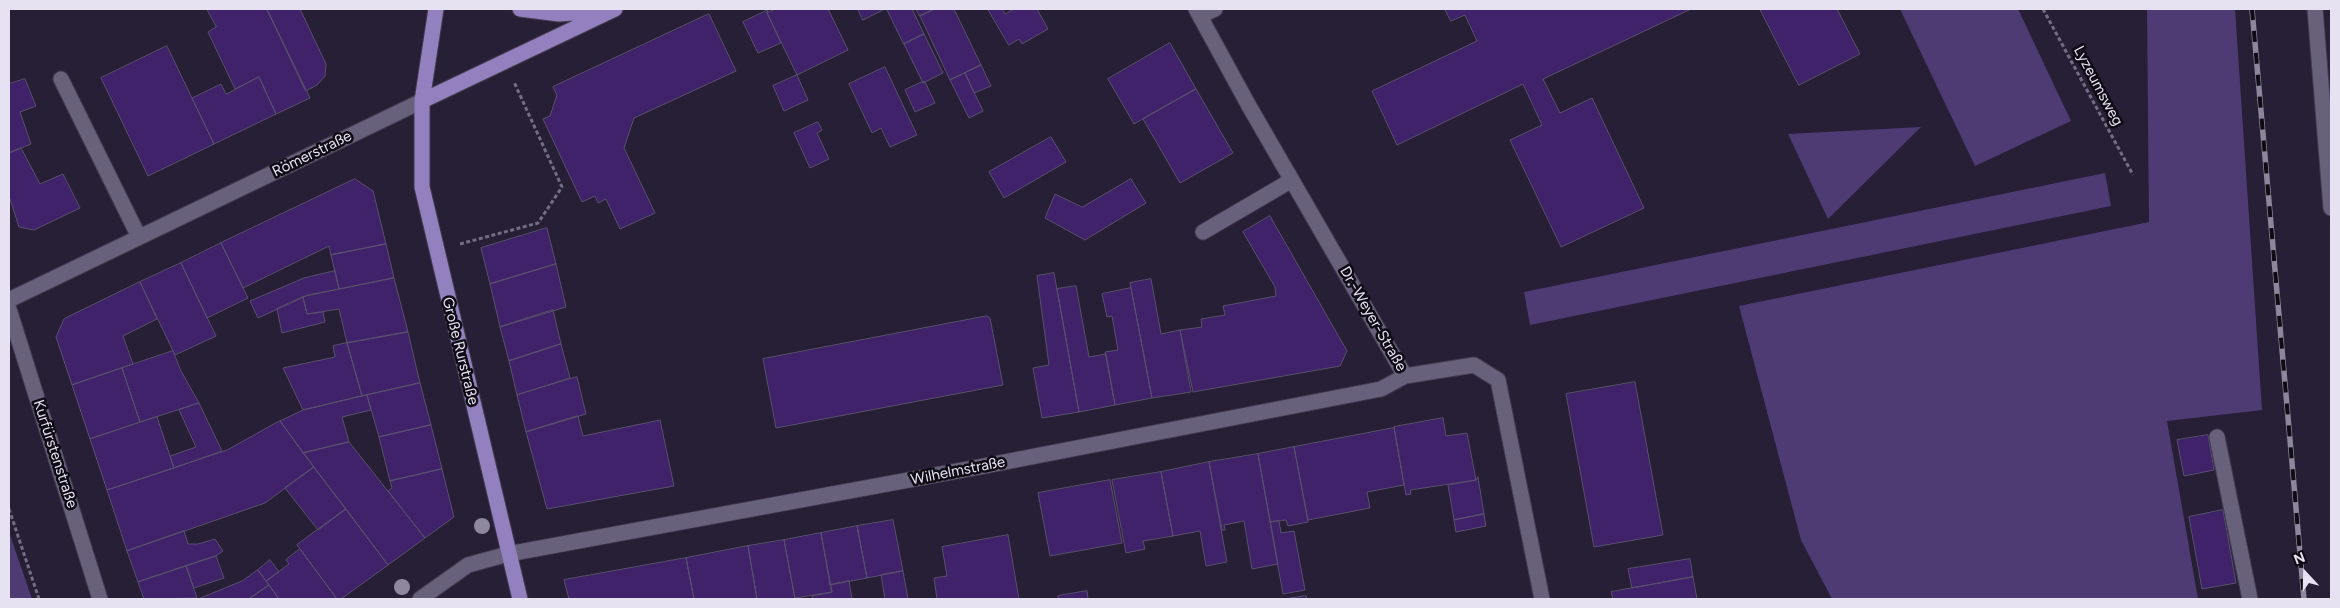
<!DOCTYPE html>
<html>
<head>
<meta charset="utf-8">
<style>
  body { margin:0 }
  #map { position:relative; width:2340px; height:608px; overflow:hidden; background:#261f36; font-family:Figtree,sans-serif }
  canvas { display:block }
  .frame { position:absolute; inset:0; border:10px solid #e6e2f2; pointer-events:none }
  .north { position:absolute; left:2280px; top:548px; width:50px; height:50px; -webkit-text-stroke:4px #0e0b15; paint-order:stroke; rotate:339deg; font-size:14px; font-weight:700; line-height:20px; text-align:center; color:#e6e2f2 }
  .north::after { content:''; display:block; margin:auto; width:18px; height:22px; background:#e6e2f2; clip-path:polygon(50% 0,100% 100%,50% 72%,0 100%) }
</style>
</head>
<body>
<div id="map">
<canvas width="2340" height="608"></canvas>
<div class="frame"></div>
<div class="north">N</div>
</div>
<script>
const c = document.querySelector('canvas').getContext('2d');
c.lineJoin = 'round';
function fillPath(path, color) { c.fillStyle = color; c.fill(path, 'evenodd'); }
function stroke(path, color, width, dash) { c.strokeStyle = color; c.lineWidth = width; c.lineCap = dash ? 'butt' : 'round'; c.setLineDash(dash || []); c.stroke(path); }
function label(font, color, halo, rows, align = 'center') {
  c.font = font + ' Figtree,sans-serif'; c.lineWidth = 5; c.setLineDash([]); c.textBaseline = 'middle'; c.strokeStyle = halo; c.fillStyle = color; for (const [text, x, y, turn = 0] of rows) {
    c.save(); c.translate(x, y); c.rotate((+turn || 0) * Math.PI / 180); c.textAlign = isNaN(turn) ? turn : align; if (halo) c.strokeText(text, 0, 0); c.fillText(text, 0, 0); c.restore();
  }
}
fillPath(new Path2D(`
  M1900,9h118l53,112 -96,45z
  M2147,9h88l27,401 -95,11 31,178h-366l-31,-59 -62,-234 410,-84z
  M1921,127l-93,92 -40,-85z
  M2105,173l6,33 -581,119 -6,-33z
  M9,532l23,67h-23z`), '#4f3b74');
const building = new Path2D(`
  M207,9h60l43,89 -34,16 -17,-37 -24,12 -27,-57 8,-5z
  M267,9h33l26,55 -1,12 -8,9 -11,6z
  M776,9h52l20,41 -51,25 -30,-62z
  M858,9h27l-22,11z
  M887,9h25l12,25 -20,10z
  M916,9h19l-15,7z
  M935,9h19l27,56 -31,15 -30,-64z
  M988,9h14l3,5 9,-5h23l11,20 -26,15 -3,-5 -10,6z
  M1445,9h246l-148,70 17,34 32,-15 52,110 -83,39 -51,-107 32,-15 -19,-41 -126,61 -25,-54 105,-50 -12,-26 -14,6z
  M1760,9h77l23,45 -61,31z
  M768,10l-1,3 14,30 -23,10 -15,-31z
  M709,14l27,57 -102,47 -10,30 31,65 -35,16 -14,-30 -8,4 -3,-7 -13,6 -39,-83 7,-3 7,-21 -4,-8z
  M924,34l19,39 -20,10 -19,-39z
  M1170,43l26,46 -62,35 -26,-45z
  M167,46l47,98 -66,32 -47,-98z
  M981,65l10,21 -17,7 -9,-20z
  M885,67l32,68 -27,12 -9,-19 -9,5 -23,-49z
  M965,73l18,38 -14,7 -19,-38z
  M797,75l11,25 -24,11 -11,-25z
  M259,77l17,37 -62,30 -22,-46 29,-14 5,10z
  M25,79l11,27 -16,6 11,32 -22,9v-69z
  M922,82h3l10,21 -20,9 -10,-22z
  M1196,89l37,64 -53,30 -37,-64z
  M818,122l4,8 -5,3 12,26 -19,9 -16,-35z
  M1051,137l15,25 -62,36 -15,-26z
  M21,148l19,36 23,-10 17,34 -46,22 -15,-3 -10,-31v-43z
  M355,179l18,12 13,53 -55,11 -2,-9 -86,42 -22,-45z
  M1131,179l15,24 -61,37 -40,-22 10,-24 27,13z
  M1270,216l77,135 -7,15 -147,26 -13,-62 22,-3 -1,-8 24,-4 -2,-9 53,-10 -1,-9 -32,-55z
  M547,228l9,36 -66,20 -9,-36z
  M221,243l27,55 -41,20 -26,-55z
  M386,244l8,34 -55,11 -8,-34z
  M181,263l35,73 -41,19 -35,-73z
  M556,264l10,43 -66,20 -10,-43z
  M335,271l4,18 -31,6 -50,23 -8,-17 54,-23z
  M1054,273l25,139 -37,6 -9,-50 16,-3 -12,-89z
  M394,278l14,54 -61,11 -8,-34 -32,5 -4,-17z
  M1151,279l10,55 19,-4 11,62 -39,6 -22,-115z
  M140,282l17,37 -34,17 10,28 -61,21 -16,-48 8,-18z
  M1076,286l13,71 17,-3 9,51 -36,7 -22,-123z
  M1131,288l21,110 -37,7 -10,-53 13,-2 -6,-34 -5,1 -5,-23z
  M303,297l4,17 16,-2 2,10 -43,11 -5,-24z
  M553,310l8,34 -52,17 -9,-34z
  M987,316l3,2 13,67 -227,43 -13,-69z
  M408,332l12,51 -58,13 -15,-53z
  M347,343l15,53 -59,14 -20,-42 52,-11 -2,-11z
  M561,344l9,34 -53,17 -8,-34z
  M173,351l8,20 18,32 -59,19 -18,-54z
  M122,368l18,54 -50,17 -18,-54z
  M577,377l9,37 -60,18 -9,-37z
  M1635,382l28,153 -69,12 -28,-153z
  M420,383l11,42 -52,12 -12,-42z
  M367,395l4,15 -29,7 7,25 -46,11 -23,-32 23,-11z
  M199,403l23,48 -48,17 -4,-12 26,-9 -17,-37z
  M578,416l5,20 77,-16 14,66 -127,23 -21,-77z
  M157,417l17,51 -67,22 -17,-51z
  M1443,418l3,18 21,-3 9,47 -66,10 1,4 -5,1 -12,-68z
  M280,421l34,46 -49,36 -138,48 -20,-61 120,-40z
  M431,425l11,44 -52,12 -11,-44z
  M1394,428l10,57 -37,7 3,16 -62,12 -14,-73z
  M2208,435l6,35 -30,6 -7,-36z
  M349,442l76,96 -37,27 -85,-112z
  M1294,447l14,75 -20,4 -2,-6 -16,2 -12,-68z
  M1258,454l20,110 -26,5 -8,-48 -20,4 1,5h-3l-13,-68z
  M1209,462l18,100 -21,4 -6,-35 -27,5 -12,-64z
  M314,467l32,42 -28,21 -33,-42z
  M442,469l12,48 -29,21 -37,-47 4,-3 -2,-7z
  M1161,472l12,64 -30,5 2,8 -19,4 -14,-73z
  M1478,477l6,37 -30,6 -6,-35 28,-5z
  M1110,480l12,63 -72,13 -12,-63z
  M346,509l42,56 -47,34h-4l-40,-54z
  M2223,510l13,73 -34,6 -13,-72z
  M1484,514l2,12 -30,6 -2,-12z
  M893,520l10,51 -36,7 -10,-52z
  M1279,521l2,12 13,-2 11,59 -22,4 -13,-72z
  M857,526l10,52 -37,7 -9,-52z
  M184,531l4,13h10l17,-5 8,12 -7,5 -78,26 -11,-31z
  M821,533l11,59 -37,6 -11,-58z
  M1008,535l11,64h-82l-3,-21 13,-2 -5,-29z
  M784,540l11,59h-38l-9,-53z
  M748,546l9,53h-63l-8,-41z
  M300,549l37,50h-58l-10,-14 -3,-4 23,-17 -3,-4z
  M216,556l8,22 -30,10 -8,-22z
  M686,558l8,41h-125l-5,-19z
  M1690,559l3,18 -61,11 -4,-19z
  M270,560l9,12 -13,9 -8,-11z
  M186,566l11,32 -53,1 -6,-17z
  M258,570l11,15 -20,14h-51l44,-18z
  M903,571l5,28h-23l-4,-24z
  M1693,577l4,22h-84l-2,-7z
  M849,581l3,18h-39l-1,-3 20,-4 -2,-7z
  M269,585l10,14h-30z
  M1087,591l1,8h-30v-3z
  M1306,596l1,3h-23z`);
fillPath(building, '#3f2269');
stroke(building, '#58516b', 1);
const minor = new Path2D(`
  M1196,9l53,97 156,270 69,-11 24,15 44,219
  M2315,9l16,199
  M1200,16l15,-7
  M61,79l78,158
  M1203,232l89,-52
  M9,300l413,-199
  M9,309l91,290
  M2217,437l33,162
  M420,599l48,-34 40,-11 471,-87 402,-78 24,-13`);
const major = new Path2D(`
  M436,9l-14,92v86l98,412
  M520,9l39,5 42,-3
  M422,101l193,-92`);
stroke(minor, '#433c4f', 17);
stroke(major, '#433c4f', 17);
stroke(new Path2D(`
  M2043,9l90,166
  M460,244l78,-21 24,-36 -48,-105
  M9,509l30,90`), '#746e83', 3, [4, 2.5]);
stroke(minor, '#68617c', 15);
stroke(major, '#9380be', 15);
const rail = new Path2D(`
  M2252,9l52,590`);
stroke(rail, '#8c879a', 5.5);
stroke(rail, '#0e0b15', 4, [11]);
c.fillStyle = '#8e889e';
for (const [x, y] of [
  [482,526],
  [402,587]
]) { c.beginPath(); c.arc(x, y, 8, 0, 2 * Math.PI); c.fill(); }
label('15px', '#e6e2f2', '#0e0b15', [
  ["Lyzeumsweg",2098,86,62],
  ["Römerstraße",312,154,-26],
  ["Dr.-Weyer-Straße",1373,319,60],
  ["Große Rurstraße",460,351,76],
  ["Kurfürstenstraße",55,454,72],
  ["Wilhelmstraße",958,471,-11]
]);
</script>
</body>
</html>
